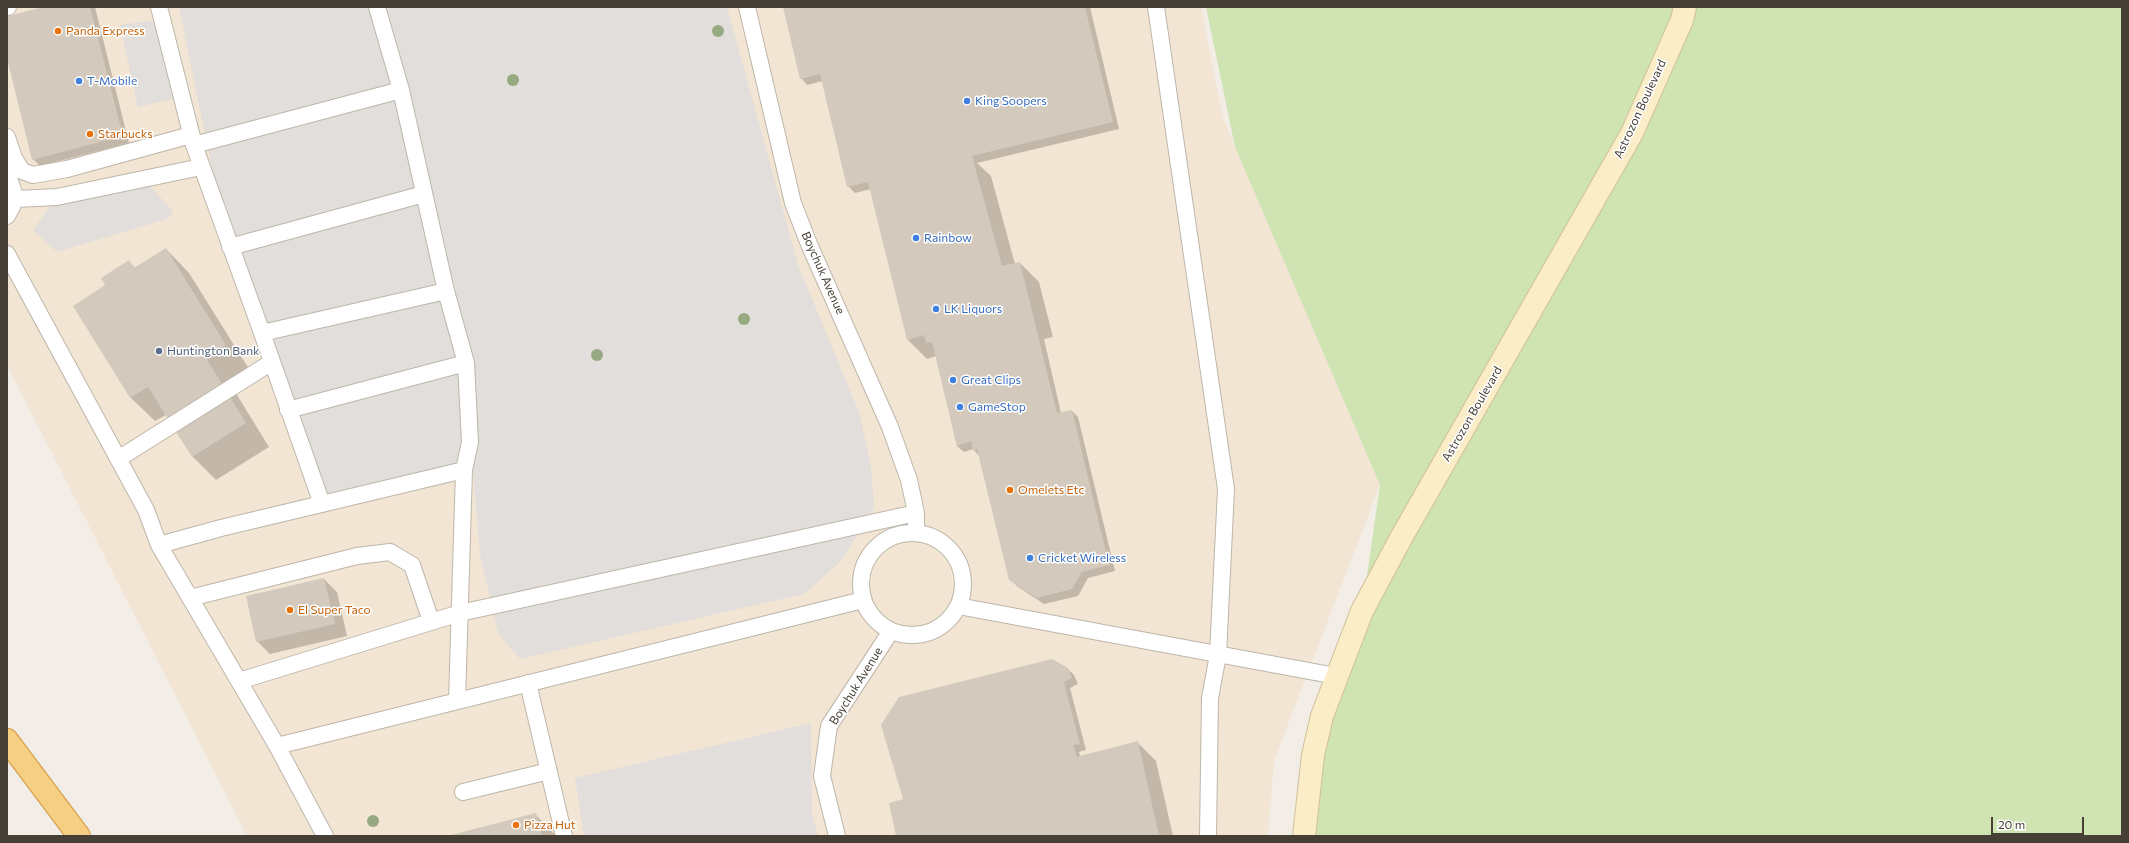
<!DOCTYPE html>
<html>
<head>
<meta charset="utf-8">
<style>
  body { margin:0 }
  #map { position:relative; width:2129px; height:843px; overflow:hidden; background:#f2eee7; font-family:Commissioner,sans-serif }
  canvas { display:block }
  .frame { position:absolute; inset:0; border:8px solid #453f36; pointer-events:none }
  .scale { position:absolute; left:1991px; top:817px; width:93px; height:18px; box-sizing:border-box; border:2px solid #453f36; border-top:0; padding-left:5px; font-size:12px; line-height:14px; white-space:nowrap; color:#453f36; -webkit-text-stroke:3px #fff; paint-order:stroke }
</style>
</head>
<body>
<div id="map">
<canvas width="2129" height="843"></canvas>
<div class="frame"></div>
<div class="scale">20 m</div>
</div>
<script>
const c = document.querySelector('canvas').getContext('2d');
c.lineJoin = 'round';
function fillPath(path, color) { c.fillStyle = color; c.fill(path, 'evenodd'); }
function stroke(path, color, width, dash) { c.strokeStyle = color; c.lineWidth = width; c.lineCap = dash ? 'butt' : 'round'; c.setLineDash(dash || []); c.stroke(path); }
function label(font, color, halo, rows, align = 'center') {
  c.font = font + ' Commissioner,sans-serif'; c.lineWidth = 3; c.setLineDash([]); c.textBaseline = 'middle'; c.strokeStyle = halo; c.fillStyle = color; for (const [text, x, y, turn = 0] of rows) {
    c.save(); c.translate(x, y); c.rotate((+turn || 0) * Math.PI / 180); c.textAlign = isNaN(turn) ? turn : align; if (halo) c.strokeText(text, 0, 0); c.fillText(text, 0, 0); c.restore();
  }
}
fillPath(new Path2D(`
  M7,7h1194l22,111 157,367 -106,276 -6,75h-1021l-240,-471z`), '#f3e5d3');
fillPath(new Path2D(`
  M1206,7h916v829h-814l5,-81 49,-144 18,-126 -145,-338z`), '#cfe4b2');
fillPath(new Path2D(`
  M179,7h548l71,258 61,147 12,54 3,42 -32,52 -38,34 -284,65 -22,-26 -18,-79 -8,-92 -148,34 -107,-303z
  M162,19l20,78 -44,10 -18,-82z
  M143,179l30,32 -6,8 -110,33 -24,-22 24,-33z
  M811,723l1,92 6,21h-234l-9,-58z`), '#e1dedb');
fillPath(new Path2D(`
  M48,7h47l34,136 -89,23 -7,-7 -26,-105v-37z
  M784,7h306l29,122 -142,34 14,13 24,88 5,-1 19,19 14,55 -9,2 17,74 11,-2 6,6 37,154 -27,7 -10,18 -34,8 -27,-18 -7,-7 -31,-123 -6,-7 -9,3 -7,-6 -21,-90 -9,3 -19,-19 -37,-151 -16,4 -7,-7 -25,-105 -16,4 -6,-7z
  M166,249l23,24 60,96 -20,13 40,65 -53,33 -23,-23 -27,-42 -11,6 -24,-23 -57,-92 33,-20 21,-25 8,8z
  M324,579l13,13 10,44 -77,18 -13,-13z
  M1068,669l6,6 4,9 -8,4 16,62 -7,2 1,4 57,-14 19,19 17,75h-275l7,-36z
  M536,815l20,21h-103z`), '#0003');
fillPath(new Path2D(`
  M44,7h46l33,129 -91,24 -25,-102v-42z
  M783,7h302l28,115 -141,34 30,110 18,-4 37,151 15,-3 37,155 -27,7 -10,17 -35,9 -28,-18 -32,-131 -4,2 -2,-10 -14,5 -25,-104 -6,1 -2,-8 -17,5 -39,-158 -21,5 -27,-113 -20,5z
  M166,248l60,97 -20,13 40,65 -54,34 -44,-70 -18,11 -57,-92 32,-21 -4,-7 28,-18 5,8z
  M324,578l11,46 -79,18 -10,-46z
  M1052,659l16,9 4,10 -8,4 16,62 -7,1 4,12 61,-16 21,95h-263l-7,-33 14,-4 -22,-74 18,-28z
  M536,813l6,23h-91v-1z`), '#d3cabd');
const service = new Path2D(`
  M7,7h1
  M159,7l35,138 68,188 60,171
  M377,7l24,83 45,201 20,72 4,79 -6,28 -7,231
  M747,7l46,196 16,41 81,183 19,53 7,33v19
  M1156,7l70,482 -8,166 -8,43 -2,138
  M7,137l7,21 8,13 11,4 34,-6 124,-34
  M194,145l207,-55
  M7,172l9,27 -9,17
  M16,199l41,-2 144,-30
  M230,247l194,-53
  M7,254l139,256 13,35 118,201 48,90
  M262,333l184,-42
  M288,410l178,-47
  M118,459l154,-97
  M861 584a51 51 0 1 1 102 0a51 51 0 1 1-102 0Z
  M159,545l62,-17 243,-58
  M190,598l167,-42 33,-4 22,13 19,56
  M958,606l378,70
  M239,681l221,-68 456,-100
  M528,683l36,153
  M277,746l586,-146
  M463,792l86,-21
  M837,836l-15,-60 7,-50 62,-95`);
const secondary = new Path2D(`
  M1304,836l9,-81 9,-39 40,-105 39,-73 231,-405 50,-113 3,-13`);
const trunk = new Path2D(`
  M7,740l72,96`);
stroke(service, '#bdb6aa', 18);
stroke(secondary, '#d0c098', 24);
stroke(trunk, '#d4993f', 24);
stroke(service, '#fff', 16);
stroke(secondary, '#fbedc8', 22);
stroke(trunk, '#f6cf84', 22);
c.fillStyle = '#96aa81';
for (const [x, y] of [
  [718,31],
  [513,80],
  [744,319],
  [597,355],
  [373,821]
]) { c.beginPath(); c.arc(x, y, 6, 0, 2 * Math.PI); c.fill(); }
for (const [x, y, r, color] of [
  [58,31,4,"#e8710a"],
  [79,81,4,"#3f7fe0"],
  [967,101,4,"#3f7fe0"],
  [90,134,4,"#e8710a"],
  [916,238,4,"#3f7fe0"],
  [936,309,4,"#3f7fe0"],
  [159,351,4,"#5c6f8a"],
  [953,380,4,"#3f7fe0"],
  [960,407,4,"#3f7fe0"],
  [1010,490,4,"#e8710a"],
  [1030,558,4,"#3f7fe0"],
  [290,610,4,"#e8710a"],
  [516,825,4,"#e8710a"]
]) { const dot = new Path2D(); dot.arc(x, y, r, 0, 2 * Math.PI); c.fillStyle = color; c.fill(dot); stroke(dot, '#fff', 1.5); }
label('12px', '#c56008', '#fff', [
  ["Panda Express",66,31],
  ["Starbucks",98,134],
  ["Omelets Etc",1018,490],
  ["El Super Taco",298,610],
  ["Pizza Hut",524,825]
], 'left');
label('12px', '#366cbe', '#fff', [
  ["T-Mobile",87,81],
  ["King Soopers",975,101],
  ["Rainbow",924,238],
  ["LK Liquors",944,309],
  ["Great Clips",961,380],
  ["GameStop",968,407],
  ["Cricket Wireless",1038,558]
], 'left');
label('12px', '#453f36', '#fff', [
  ["Astrozon Boulevard",1640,109,-65],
  ["Boychuk Avenue",823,273,66],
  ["Astrozon Boulevard",1472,414,-60],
  ["Boychuk Avenue",856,686,-58]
]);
label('12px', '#4e5e75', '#fff', [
  ["Huntington Bank",167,351]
], 'left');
</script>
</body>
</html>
